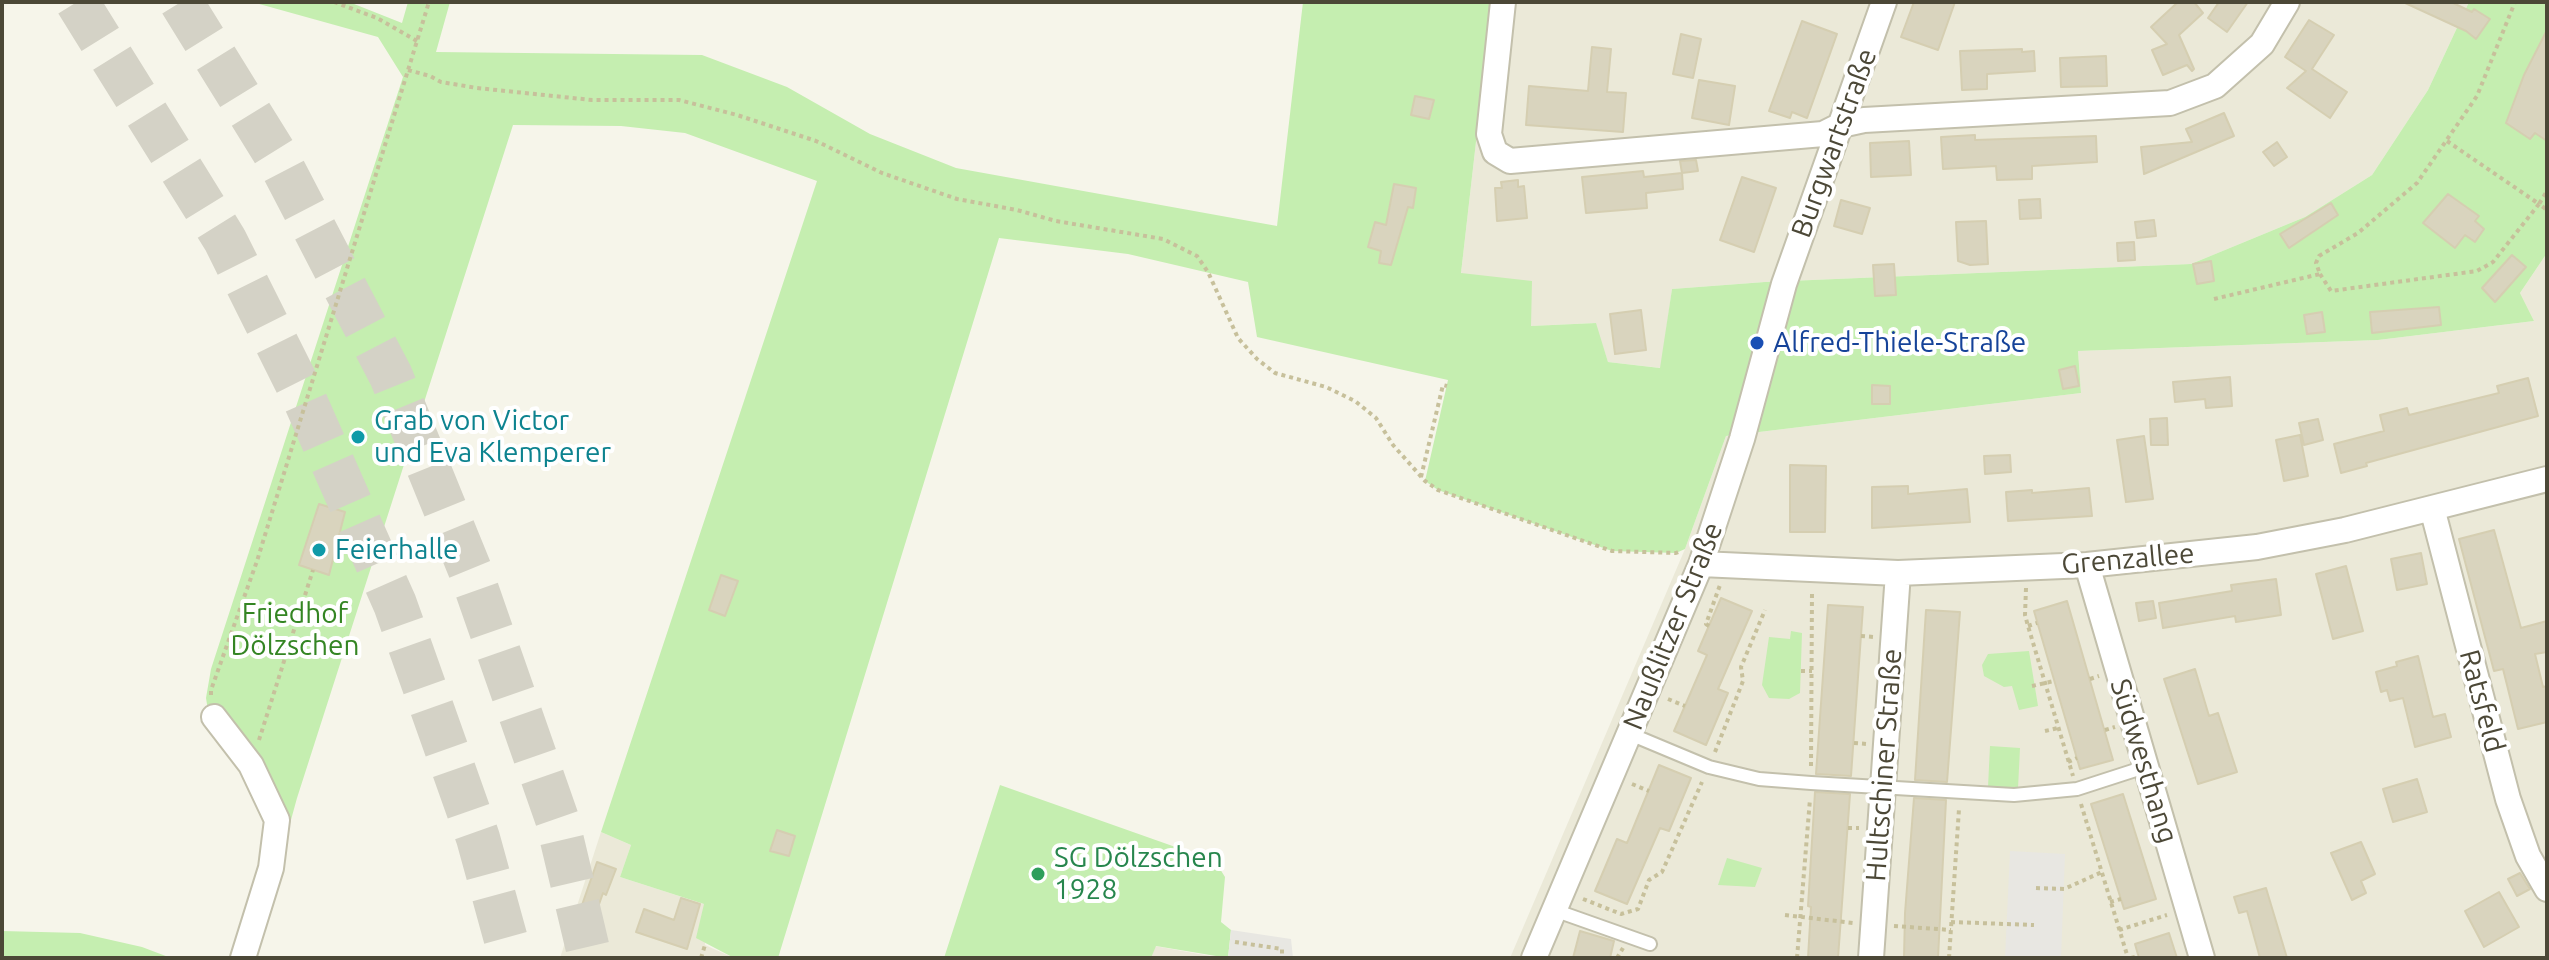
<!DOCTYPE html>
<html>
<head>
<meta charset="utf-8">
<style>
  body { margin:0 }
  #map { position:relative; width:2549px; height:960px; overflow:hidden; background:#f6f5ea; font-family:Ubuntu,sans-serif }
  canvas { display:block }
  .frame { position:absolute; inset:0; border:4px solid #4c4837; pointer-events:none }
</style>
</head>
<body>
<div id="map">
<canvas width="2549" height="960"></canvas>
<div class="frame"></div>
</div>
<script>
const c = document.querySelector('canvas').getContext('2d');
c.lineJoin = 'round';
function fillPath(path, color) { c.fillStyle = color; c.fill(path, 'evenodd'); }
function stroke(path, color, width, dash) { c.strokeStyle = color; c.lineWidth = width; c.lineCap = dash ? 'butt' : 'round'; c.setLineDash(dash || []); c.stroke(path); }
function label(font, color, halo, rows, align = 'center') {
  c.font = font + ' Ubuntu,sans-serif'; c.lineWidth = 8; c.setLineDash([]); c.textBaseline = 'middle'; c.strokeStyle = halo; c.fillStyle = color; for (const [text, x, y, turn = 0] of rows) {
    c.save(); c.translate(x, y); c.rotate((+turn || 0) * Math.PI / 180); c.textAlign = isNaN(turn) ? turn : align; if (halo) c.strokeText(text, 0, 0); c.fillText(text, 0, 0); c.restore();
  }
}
fillPath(new Path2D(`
  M1492,2h977l-41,88 -56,85 -67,42 -114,47 -426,18 -93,7 -11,79 -53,-6 -13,-39 -64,3 -70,-53z
  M2547,253v705h-1037l175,-409 41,-113 355,-43 -3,-42 300,-11 156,-19 -14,-28z
  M601,832l30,13 -11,32 84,27 1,41 29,13h-174z
  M1155,946l66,12h-70z`), '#ebe9d8');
fillPath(new Path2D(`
  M252,2h97l53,21 6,-21h42l-14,50 266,3 85,32 83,47 86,34 321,58 26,-224h189l-31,271 71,8 -1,45 65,-3 12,39 52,6 12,-79 93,-7 426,-18 114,-47 67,-42 56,-85 41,-88h78v251l-27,40 14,28 -156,19 -300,11 3,42 -355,43 -41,113 -9,4 -64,-2 -174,-61 -13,-9 23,-101 -191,-43 -9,-55 -120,-28 -129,-16 -221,720h-44l-38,-20 8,-34 -84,-27 11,-32 -30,-13 216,-651 -132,-48 -64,-7 -108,-1 -216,673 -44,160 15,-115 -3,-39 -55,-81 -4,-25 5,-29 192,-592 -25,-40z
  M1791,631l11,2 -2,60 -11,6 -20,-1 -7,-13 7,-48 21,2z
  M2029,651l9,55 -19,4 -7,-24 -8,1 -20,-11 -2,-11 6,-11z
  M1990,746l30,2 -2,40 -30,-1z
  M1000,785l215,76 10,16 -4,45 10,8 -3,28 -72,-12 -5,12h-207z
  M1727,858l35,10 -7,19 -37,-2z
  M2,931l78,2 62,14 29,11h-169z`), '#c5eeb0');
fillPath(new Path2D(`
  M2010,851l55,3 -4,104h-56z
  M1231,930l60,9 2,19h-65z`), '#e8e7e2');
const building = new Path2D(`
  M1914,2h41l-17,48 -37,-13z
  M2178,2h16l9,11 -24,22 15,34 -2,2 -5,-6 -24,10 -11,-25 15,-6 -16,-17z
  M2219,2h29l-21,30 -19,-14z
  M2403,2h48l21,10 2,-3 16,10 -14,20 -10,-8z
  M2309,20l25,15 -22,34 35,23 -17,26 -43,-30 19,-17 -21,-14z
  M1802,21l35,13 -30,84 -15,-6 -2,6 -21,-7z
  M2547,30v111l-12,-8 -5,6 -24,-16 18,-48z
  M1681,34l20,5 -8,39 -20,-4z
  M1592,47l19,2 -4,43 19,1 -3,39 -97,-7 3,-39 59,5z
  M2022,49v3l12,-1 1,20 -48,3v15l-25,1 -2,-39z
  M2106,56l1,30 -46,1 -1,-29z
  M1699,80l36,6 -6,39 -37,-7z
  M1415,96l19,4 -5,19 -18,-4z
  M2224,113l10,23 -90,38 -3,-27 51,-5 -6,-13z
  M1975,135v5l121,-4 1,26 -65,4v13l-35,1 -1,-14 -53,3 -2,-32z
  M1909,141l2,34 -40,2 -1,-34z
  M2277,142l10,15 -13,9 -11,-14z
  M1696,160l2,11 -16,2 -2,-12z
  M1643,171l1,6 38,-4 1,16 -37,4 1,15 -61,5 -4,-36z
  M1742,177l34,11 -22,64 -34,-12z
  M1518,180v7l6,-1 3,32 -30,3 -2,-33h7l-1,-6z
  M1394,184l22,4 -3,20 -5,-1 -17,58 -12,-2 2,-12 -13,-4 7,-25 11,3z
  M2448,194l31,22 -4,5 9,8 -9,13 -10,-7 -10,13 -32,-25z
  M2040,199l1,19 -21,1 -1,-19z
  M1841,200l29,8 -8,26 -28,-8z
  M2331,203l7,12 -49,33 -9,-14z
  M2154,220l2,16 -19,2 -2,-16z
  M1986,221l2,43 -18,1 -12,-4 -2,-39z
  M2134,242l1,18 -17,1 -1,-18z
  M2512,255l14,12 -31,35 -13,-14z
  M2211,261l3,20 -17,3 -4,-20z
  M1894,264l2,31 -21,1 -2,-31z
  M2439,307l2,18 -69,8 -2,-21z
  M1641,310l5,40 -31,4 -5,-40z
  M2322,312l3,20 -18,2 -3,-19z
  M2075,366l4,20 -16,3 -4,-19z
  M2230,377l2,29 -26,2 -1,-9 -30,3 -2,-20z
  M2528,378l10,38 -172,47 1,3 -26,7 -7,-29 50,-13 -4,-16 27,-7 2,7 90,-22 -2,-7z
  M1872,385l18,1v18h-18z
  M2167,418l1,27h-17l-1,-26z
  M2318,419l5,21 -19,5 -5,-22z
  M2300,435l8,41 -24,5 -8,-41z
  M2144,436l9,63 -27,3 -9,-62z
  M2010,455l1,17 -26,2 -1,-18z
  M1790,465l36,1 -1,66h-35z
  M1908,486v8l59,-5 3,33 -98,6v-41z
  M2089,488l3,28 -84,5 -2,-29 26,-2v3z
  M319,504l26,8 -16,63 -30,-10z
  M2494,530l27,98 26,-7v31l-12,2 8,33 4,-1v36l-29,7 -15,-60 -9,2 -35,-132z
  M2421,553l6,31 -30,6 -6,-31z
  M2346,566l17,65 -30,8 -17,-65z
  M721,575l17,6 -13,35 -16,-6z
  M2276,579l5,36 -45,7 -1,-6 -72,12 -4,-25 73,-12 -1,-6z
  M1721,598l31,13 -34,78 10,4 -22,52 -32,-14 33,-76 -9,-4z
  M2067,601l46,159 -33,9 -46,-158z
  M2153,601l3,17 -17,3 -3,-18z
  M1828,605l35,2 -12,169 -35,-2z
  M1926,610l34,2 -13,170 -32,-2z
  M2418,656l15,61 12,-3 6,23 -36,10 -12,-49 -13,3 -3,-11 -6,2 -5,-20 21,-6 -1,-4z
  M2195,669l14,47 9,-3 19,59 -39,12 -34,-105z
  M1659,765l32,13 -22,53 -9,-3 -33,76 -32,-13 22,-52 10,4z
  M2417,779l10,33 -34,10 -10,-33z
  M1815,792l35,2 -12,164h-30l3,-51 -3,-1z
  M2123,794l33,105 -32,10 -33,-105z
  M1914,798l32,2 -8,158h-34l1,-45z
  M777,830l18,6 -6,20 -19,-5z
  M2361,842l14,32 -14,7 5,12 -14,7 -21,-47z
  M597,862l19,7 -10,26 -3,-2 -6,17 -15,-5z
  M2520,873l10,16 -13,7 -9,-17z
  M2266,888l21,70h-27l-13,-47 -8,2 -5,-16z
  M2499,892l20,35 -35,20 -19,-36z
  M681,898l19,6 -13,45 -51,-17 8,-23 30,11z
  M1580,931l34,10 -4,17h-37z
  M2169,933l8,25h-38l-4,-14z`);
fillPath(building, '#d9d4be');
stroke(building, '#d5ceb1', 2);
stroke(new Path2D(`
  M77,2l148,238 78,156 92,208 83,234 33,120
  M181,2l96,155 114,219 79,194 87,249 33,139`), '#d4d2c6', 44, [44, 22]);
const lane = new Path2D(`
  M1630,734l79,33 50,12 52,4 203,12 63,-6 68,-22
  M1554,910l96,34`);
const street = new Path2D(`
  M1503,2l-14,132 6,18 15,9 313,-27 18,-9 23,-5 306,-17 45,-17 47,-42 25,-42
  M2432,508l76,291 20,57 19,33
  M1701,564l197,9 189,-8 170,-18 88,-17 202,-51
  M2087,565l115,393
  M214,717l37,48 26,55 -6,48 -28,90
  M1534,958l167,-394 41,-125 42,-155 100,-282
  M1871,958l27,-385`);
stroke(lane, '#c3c0ac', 16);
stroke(street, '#c3c0ac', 28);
stroke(new Path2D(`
  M334,2l43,16 40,23
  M408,70l22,6 11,6 36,6 115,12h87l58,15 79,26 66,32 75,26 60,11 39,11 107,18 34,17 11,16 30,66 19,21 18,14 51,14 29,14 21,17 17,27 32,36 13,9 174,61 64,2 5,-2
  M2447,141l92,63 8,-13
  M2320,274l11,17 146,-20 16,-9 46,-58 8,6
  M2214,299l106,-25 -4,-11 3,-7 39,-23 59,-50 60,-87 38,-94
  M1421,477l22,-92 4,1
  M2026,588l-1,27 3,11 45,150
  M1709,626l-3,-2 14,-39
  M2028,626l9,-3
  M1861,636l13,1
  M1801,671h11
  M2090,679l9,-3
  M2032,686l22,-5
  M211,695v-5l46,-129 172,-559
  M1668,699l17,7
  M2105,730l10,-3
  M2045,731l13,-3
  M259,740l54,-170
  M1854,743l13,1
  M1715,752l28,-71 -2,-14 24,-57
  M2068,762l9,-4
  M1811,766l1,-175
  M1632,784l17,7
  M2081,804l47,154
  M1848,828h11
  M2036,888l28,1 38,-17
  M1583,899l38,15 17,-5 11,-29 13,-8 40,-90
  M2110,902l11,-3
  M1785,915l68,8
  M1951,922l83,3
  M1894,926l57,4
  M2119,930l48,-15
  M1235,942l47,7v9
  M701,958l4,-13
  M1617,958l6,-10
  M1797,958l13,-159
  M1949,958l10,-149
  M2131,958l8,-2`), '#c7c09b', 4, [4, 4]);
stroke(lane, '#fff', 12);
stroke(street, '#fff', 24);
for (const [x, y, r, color] of [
  [1757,343,8,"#1a4fb4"],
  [358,437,8,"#0f9aa8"],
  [319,550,8,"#0f9aa8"],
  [1038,874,8,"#2e9e5b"]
]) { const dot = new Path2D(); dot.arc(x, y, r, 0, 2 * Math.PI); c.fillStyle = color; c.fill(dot); stroke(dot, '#fff', 3); }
label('28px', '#4c4837', '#fff', [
  ["Burgwartstraße",1834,143,-70],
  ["Grenzallee",2128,559,-5],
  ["Naußlitzer Straße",1673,626,-68],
  ["Ratsfeld",2482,701,75],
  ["Südwesthang",2144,761,73],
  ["Hultschiner Straße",1884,765,-86]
]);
label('28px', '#164399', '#fff', [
  ["Alfred-Thiele-Straße",1773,343]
], 'left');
label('28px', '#0d838f', '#fff', [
  ["Grab von Victor",374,421],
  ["und Eva Klemperer",374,453],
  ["Feierhalle",335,550]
], 'left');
label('28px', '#348523', '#fff', [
  ["Friedhof",295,614],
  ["Dölzschen",295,646]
]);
label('28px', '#27864d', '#fff', [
  ["SG Dölzschen",1054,858],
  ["1928",1054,890]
], 'left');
</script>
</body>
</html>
